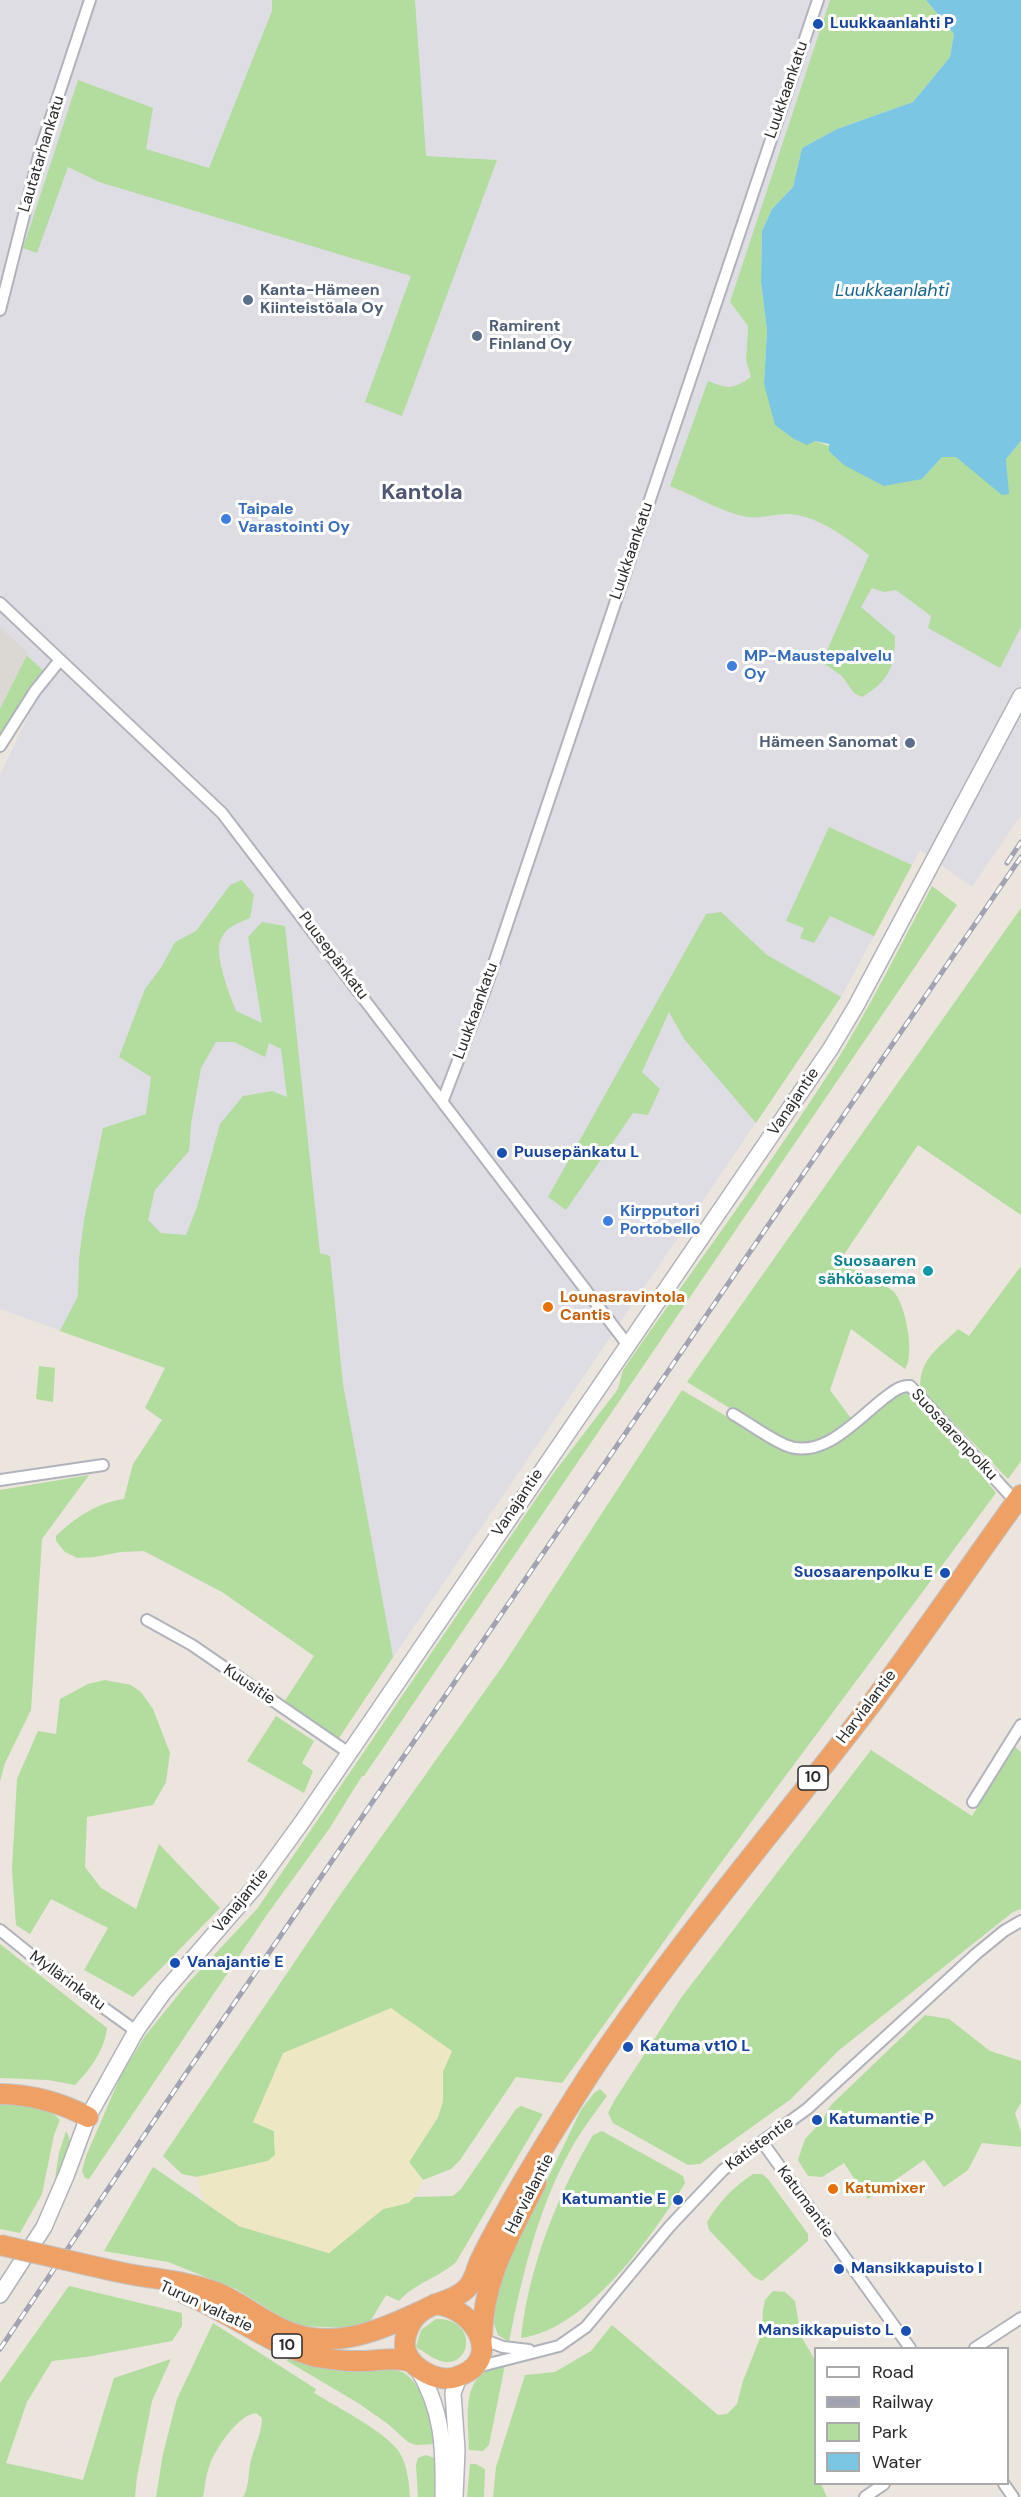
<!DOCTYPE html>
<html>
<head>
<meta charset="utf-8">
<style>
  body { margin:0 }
  #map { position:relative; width:1021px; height:2497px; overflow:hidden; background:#ebe5dd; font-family:"DM Sans",sans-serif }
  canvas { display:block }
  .legend { position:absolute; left:814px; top:2347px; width:195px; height:138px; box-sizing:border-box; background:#fff; border:2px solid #aaa; margin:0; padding:8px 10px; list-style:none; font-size:18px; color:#2a2a2a }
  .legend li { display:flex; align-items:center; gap:12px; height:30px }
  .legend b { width:30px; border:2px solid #aaa }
</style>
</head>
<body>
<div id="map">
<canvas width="1021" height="2497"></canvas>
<ul class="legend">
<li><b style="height:8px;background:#fff"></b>Road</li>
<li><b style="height:8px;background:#a1a3b2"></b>Railway</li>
<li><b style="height:16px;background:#b3dc9f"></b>Park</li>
<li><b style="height:16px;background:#7ac6e3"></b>Water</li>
</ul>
</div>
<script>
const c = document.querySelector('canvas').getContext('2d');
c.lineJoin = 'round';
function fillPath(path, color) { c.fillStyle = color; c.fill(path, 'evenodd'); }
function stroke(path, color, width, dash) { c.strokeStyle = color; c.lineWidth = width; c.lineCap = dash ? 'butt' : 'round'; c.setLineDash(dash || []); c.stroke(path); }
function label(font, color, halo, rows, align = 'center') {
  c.font = font + ' "DM Sans",sans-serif'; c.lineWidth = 6; c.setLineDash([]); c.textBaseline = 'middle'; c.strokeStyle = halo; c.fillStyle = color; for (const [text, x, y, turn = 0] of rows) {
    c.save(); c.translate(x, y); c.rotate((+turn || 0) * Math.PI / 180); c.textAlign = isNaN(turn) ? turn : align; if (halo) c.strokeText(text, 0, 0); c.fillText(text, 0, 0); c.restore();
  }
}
fillPath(new Path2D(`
  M0,0h830l-100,302 18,24 -2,34 21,70 254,85v300l-49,72 -52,-37 -79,147 -472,696 -147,-101 -79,-41 -24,-33 14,-54 29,-44 -17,-12 20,-40 -165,-59v-534l48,-100 -48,-43z`), '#dfdde4');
fillPath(new Path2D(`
  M272,0h143l11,156 71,4 -95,256 -37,-14 46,-126 -312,-94 -31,-15 -31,86 -14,-5 55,-168 75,28 -7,41 63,19 63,-157z
  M830,0h96l28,34 -4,23 -37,45 -76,27 -35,19 -9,39 -21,22 -10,22 -1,51 6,48 -3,54 51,57 107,38 20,-22h14l52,37 -2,-35 15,-18v186l-21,41 -72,-40 3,-12 -35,-26 -12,2 -12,-4 -11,19 34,29c0,31 -6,45 -33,61l-8,-4 -12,-17 -20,-14 47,-107c-22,-17 -52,-40 -81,-41 -16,0 -30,6 -46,2 -24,-6 -49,-21 -72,-30l38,-105c21,8 24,9 43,-4l-5,-17 2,-34 -18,-24z
  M0,632l43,38 -43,66z
  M829,827l83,38 -38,71 -44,-20 -16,27 -14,-5 4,-10 -18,-7z
  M242,880l12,15 -4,23c-11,5 -22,8 -28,19 -10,15 8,58 14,74l26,12 -14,-86 14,-15 23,4 35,327 10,3 13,128 50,273 -54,81h-5l-50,-36 30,-46 -92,-64 -78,-41 -23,1 -26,5 -18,1 -12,-6 -9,-11v-5c20,-19 41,-33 68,-37l9,-35 29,-44 -17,-12 20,-40 -105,-37 18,-35 1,-37 5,-39 19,-92 43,-14 5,-37 -32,-20 26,-68 17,-23 13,-24 21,-11 34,-46zM216,1042h18l31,15 4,-14 12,6 6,48 -15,-6 -29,5 -23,28 -23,83 -11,28 -25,-2 -13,-13 7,-30 34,-39 2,-27 10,-56z
  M932,886l25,19 -593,871h-2l-33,53 -63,87 -177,263 -4,-1 -3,-7 4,-15 35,-81 24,-39 42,-52 70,-75 296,-435 65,-85 5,-19c69,-100 142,-197 208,-300 37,-59 68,-122 101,-184z
  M1021,908v307l-103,-70 -75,111 -3,-2 -5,6c11,6 52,25 59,32 12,14 21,63 11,77l-54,-40 -21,61 23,31 -16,12 -36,14 -14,-4 -100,-61z
  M721,912l46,43 74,42 -85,126 -72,-84 -15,-27 -27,60 18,17 -12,26 -15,-2 -67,97 -18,-13 158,-283z
  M1021,1266v195l-13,18 -88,-91c0,-30 18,-39 38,-59l11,7z
  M39,1366l16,2 -2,34 -17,-3z
  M682,1390l101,60 16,4 22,-5 82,-58h7l61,71 25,31 -282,379 -152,211 -46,-6 -56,83 -9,9 -28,11 -14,-18 29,-45 5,-16v-30l9,-20 -199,71 21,9 1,24 -7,6 -71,16 -15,-3 -19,-18 177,-261 162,-228z
  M89,1475l-47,64 -11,171 -26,53 -5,18v-291z
  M105,1680l26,5 10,7 12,17 17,44 -4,29 -13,23 -66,12 -2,50 16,21 35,21 23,-65 61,64 -87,89 -49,-27 24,-42 -57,-29 -21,35 -14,-9 -4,-55 5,-91 21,-48 18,3 4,-35 28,-15z
  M276,1716l38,25 -12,22 11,8 -9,22 -57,-32z
  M1015,1747l6,5v157l-8,3 -175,139 -47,48 -91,65 -12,1 -75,-42 -5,-10 6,-12 67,-103 190,-248 101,66z
  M0,1944l107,84c-2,21 -17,42 -32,57l-27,-5 -48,-2z
  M925,2015l24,4 41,32 31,10v42l-6,10 6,19v15l-39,-4 -14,27 -24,17 -20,-27 -56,39 -24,-36 -22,14 -14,-1 -10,-16 7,-21 16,-17 10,-17z
  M600,2089l7,7c-10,14 -20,27 -29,41 -38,62 -55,134 -69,205l-11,-7 -4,-11 2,-23 7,-27 8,-20 70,-144 13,-17z
  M0,2103c17,3 49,3 60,17l-6,15 -12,59 -22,39 -20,-4z
  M521,2106l22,8 -87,148c-18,16 -41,21 -57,39l-13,-6 -16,27 -16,6 -58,-2 -60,-37 -68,-27 -64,-11 49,-84 86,59 90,27 54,-44 25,-6 6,-6 39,-1 8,-7 55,-80z
  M66,2131c11,17 -3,38 -12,54l5,-32z
  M602,2131l81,45 2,7c-32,53 -99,147 -164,155 8,-72 36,-142 72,-203z
  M753,2174h9l6,5 40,55v7l-46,40 -8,-4 -45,-47 -2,-8c12,-20 26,-35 46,-48z
  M69,2286l113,27v13l-10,15 -86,16 -34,4 -25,41 -21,61 77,17 31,-102 57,-19 -19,42 -15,76 -2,20h-135v-114z
  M773,2291l12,1 10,9 6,35 14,24 1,124h5l6,13h-334l3,-30 29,-92 30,-3 36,-21 21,-26 106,90 9,-1 10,-10 6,-23 19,-48 1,-24 2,-9z
  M436,2319c19,-1 35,12 29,31 -13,24 -33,7 -49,-3l5,-17z
  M213,2323l103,66 -2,4c23,14 66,36 82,55 11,12 13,34 14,49h-167c6,-9 5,-21 7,-32 3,-17 12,-30 12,-47l-6,-5c-18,2 -40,35 -46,51 -4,10 -5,22 -7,33h-47l7,-43 14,-55z
  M289,2357c18,7 35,12 55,14 14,1 49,-5 60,2 21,13 26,50 32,71l-20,1 -8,-3 -20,-18 -30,-21 -71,-42z
  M505,2365l-16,80 -6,6 -14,-1c0,-35 -11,-78 36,-85z
  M426,2455l11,4 -1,38h-18l-2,-32 2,-7z
  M470,2464h6l9,5 -1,28h-17z`), '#b3dc9f');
fillPath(new Path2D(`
  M391,2008l61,43 -9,20v30l-5,16 -29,45 14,18 -9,17 -6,6 -25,6 -54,44 -90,-27 -35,-24 -7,-25 71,-16 7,-6 -1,-24 -21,-9 30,-69z`), '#ede7c3');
fillPath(new Path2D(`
  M0,627l28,26 -28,56z`), '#dbd8d4');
fillPath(new Path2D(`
  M926,0h95v441l-15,18 3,35 -7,1 -46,-38h-14l-20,22 -38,7 -40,-21 -15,-14v-7l-14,-3 -8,4 -13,-6 -19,-14 -11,-41 3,-54 -6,-48 1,-51 10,-22 21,-22 9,-39 35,-19 76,-27 37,-45 4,-23z`), '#7ac6e3');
const street = new Path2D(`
  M0,310l41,-162 49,-148
  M0,603l222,210 405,531
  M0,746l35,-55 25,-31
  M443,1100l42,-110 333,-990
  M733,1414c17,10 34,23 52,31 37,16 71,-25 97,-45 8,-6 17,-15 28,-14l109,119
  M0,1480l103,-15
  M147,1620l45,25 157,108
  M973,1802l48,-77
  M0,1930l36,29 100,72
  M763,2143l147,205
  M482,2339l21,8 26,3
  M975,2348l46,-30
  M477,2367l82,-21 27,-19 84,-101 53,-56 84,-61 169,-155 28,-23 17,-10
  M1004,2484l9,13
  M865,2497l19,-13`);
const secondary = new Path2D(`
  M0,2295l44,-68 22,-51 22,-59 48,-86 28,-39 90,-104 48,-66 529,-774 25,-42 165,-310
  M416,2366c27,43 28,82 27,131
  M455,2497l2,-47 -4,-57 5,-13 8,-7`);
const highway = new Path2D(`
  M0,2094c30,0 62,9 88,23
  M114,2271c34,8 72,9 104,22 23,10 42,26 64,36 47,22 93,4 137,-17
  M185,2294c45,18 85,51 132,63 12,2 24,4 36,4 21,1 40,-5 59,1
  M435,2304c42,4 70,58 21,73 -17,6 -45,-8 -50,-26 -3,-8 0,-17 3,-24 11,-27 43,-21 60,-41 5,-7 7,-15 10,-23 7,-15 15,-30 23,-44 27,-50 57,-97 87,-144 86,-130 189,-248 283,-372 51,-68 99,-139 149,-208
  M482,2337c1,-59 28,-102 54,-154`);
stroke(street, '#b1b3bc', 14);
stroke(secondary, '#b1b3bc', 18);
stroke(highway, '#c3c3c3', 22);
stroke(street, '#fff', 10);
stroke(secondary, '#fff', 15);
stroke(highway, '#efa165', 20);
const rail = new Path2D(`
  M1007,863l14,-21
  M0,2349l185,-274 836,-1218`);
stroke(rail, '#a1a3b2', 5);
stroke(rail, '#fff', 3, [9]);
const highwayBridge = new Path2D(`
  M0,2245l114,26`);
stroke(highwayBridge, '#c3c3c3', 22, []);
stroke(highwayBridge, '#efa165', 20);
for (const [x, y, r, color] of [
  [818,24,6,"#1a4fb4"],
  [248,300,6,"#5c6f8a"],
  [477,336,6,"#5c6f8a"],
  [226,519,6,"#3f7fe0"],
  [732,666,6,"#3f7fe0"],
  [910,743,6,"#5c6f8a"],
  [502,1153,6,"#1a4fb4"],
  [608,1221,6,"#3f7fe0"],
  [928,1271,6,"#0f9aa8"],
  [548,1307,6,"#e8710a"],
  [945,1573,6,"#1a4fb4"],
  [175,1963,6,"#1a4fb4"],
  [628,2047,6,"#1a4fb4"],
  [817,2120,6,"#1a4fb4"],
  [833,2189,6,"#e8710a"],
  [678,2200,6,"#1a4fb4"],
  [839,2269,6,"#1a4fb4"],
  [906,2331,6,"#1a4fb4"]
]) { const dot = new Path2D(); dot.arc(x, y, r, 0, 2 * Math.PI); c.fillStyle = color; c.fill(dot); stroke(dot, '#fff', 2); }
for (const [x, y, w] of [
  [813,1778,30],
  [287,2346,30]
]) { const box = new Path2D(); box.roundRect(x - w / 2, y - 12, w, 24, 4.5); c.fillStyle = '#fff'; c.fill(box); stroke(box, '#2a2a2a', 1.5); }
label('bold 15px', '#2a2a2a', null, [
  ["10",813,1778],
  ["10",287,2346]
]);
label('bold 16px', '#164399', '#fff', [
  ["Luukkaanlahti P",830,24],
  ["Puusepänkatu L",514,1153],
  ["Suosaarenpolku E",933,1573,"right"],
  ["Vanajantie E",187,1963],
  ["Katuma vt10 L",640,2047],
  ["Katumantie P",829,2120],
  ["Katumantie E",666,2200,"right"],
  ["Mansikkapuisto I",851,2269],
  ["Mansikkapuisto L",894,2331,"right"]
], 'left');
label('16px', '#2a2a2a', '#fff', [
  ["Luukkaankatu",787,90,-71],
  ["Lautatarhankatu",42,154,-73],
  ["Luukkaankatu",632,551,-71],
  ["Puusepänkatu",333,956,53],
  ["Luukkaankatu",476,1011,-70],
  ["Vanajantie",794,1102,-56],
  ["Suosaarenpolku",954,1435,47],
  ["Vanajantie",518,1503,-56],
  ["Kuusitie",249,1685,34],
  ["Harvialantie",867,1707,-53],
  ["Vanajantie",241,1901,-51],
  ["Myllärinkatu",67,1981,36],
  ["Katistentie",760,2144,-36],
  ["Harvialantie",530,2194,-63],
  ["Katumantie",805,2202,54],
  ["Turun valtatie",206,2307,25]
]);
label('bold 16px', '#4e5e75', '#fff', [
  ["Kanta-Hämeen",260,291],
  ["Kiinteistöala Oy",260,309],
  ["Ramirent",489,327],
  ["Finland Oy",489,345],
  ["Hämeen Sanomat",898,743,"right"]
], 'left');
label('bold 16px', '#366cbe', '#fff', [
  ["Taipale",238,510],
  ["Varastointi Oy",238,528],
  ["MP-Maustepalvelu",744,657],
  ["Oy",744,675],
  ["Kirpputori",620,1212],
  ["Portobello",620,1230]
], 'left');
label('bold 16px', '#0d838f', '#fff', [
  ["Suosaaren",916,1262],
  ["sähköasema",916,1280]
], 'right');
label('bold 16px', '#c56008', '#fff', [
  ["Lounasravintola",560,1298],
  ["Cantis",560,1316],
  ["Katumixer",845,2189]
], 'left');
label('italic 18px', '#1a658e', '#fff', [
  ["Luukkaanlahti",892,291]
]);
label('bold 22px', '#4f5676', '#fff', [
  ["Kantola",422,493]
]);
</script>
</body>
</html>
